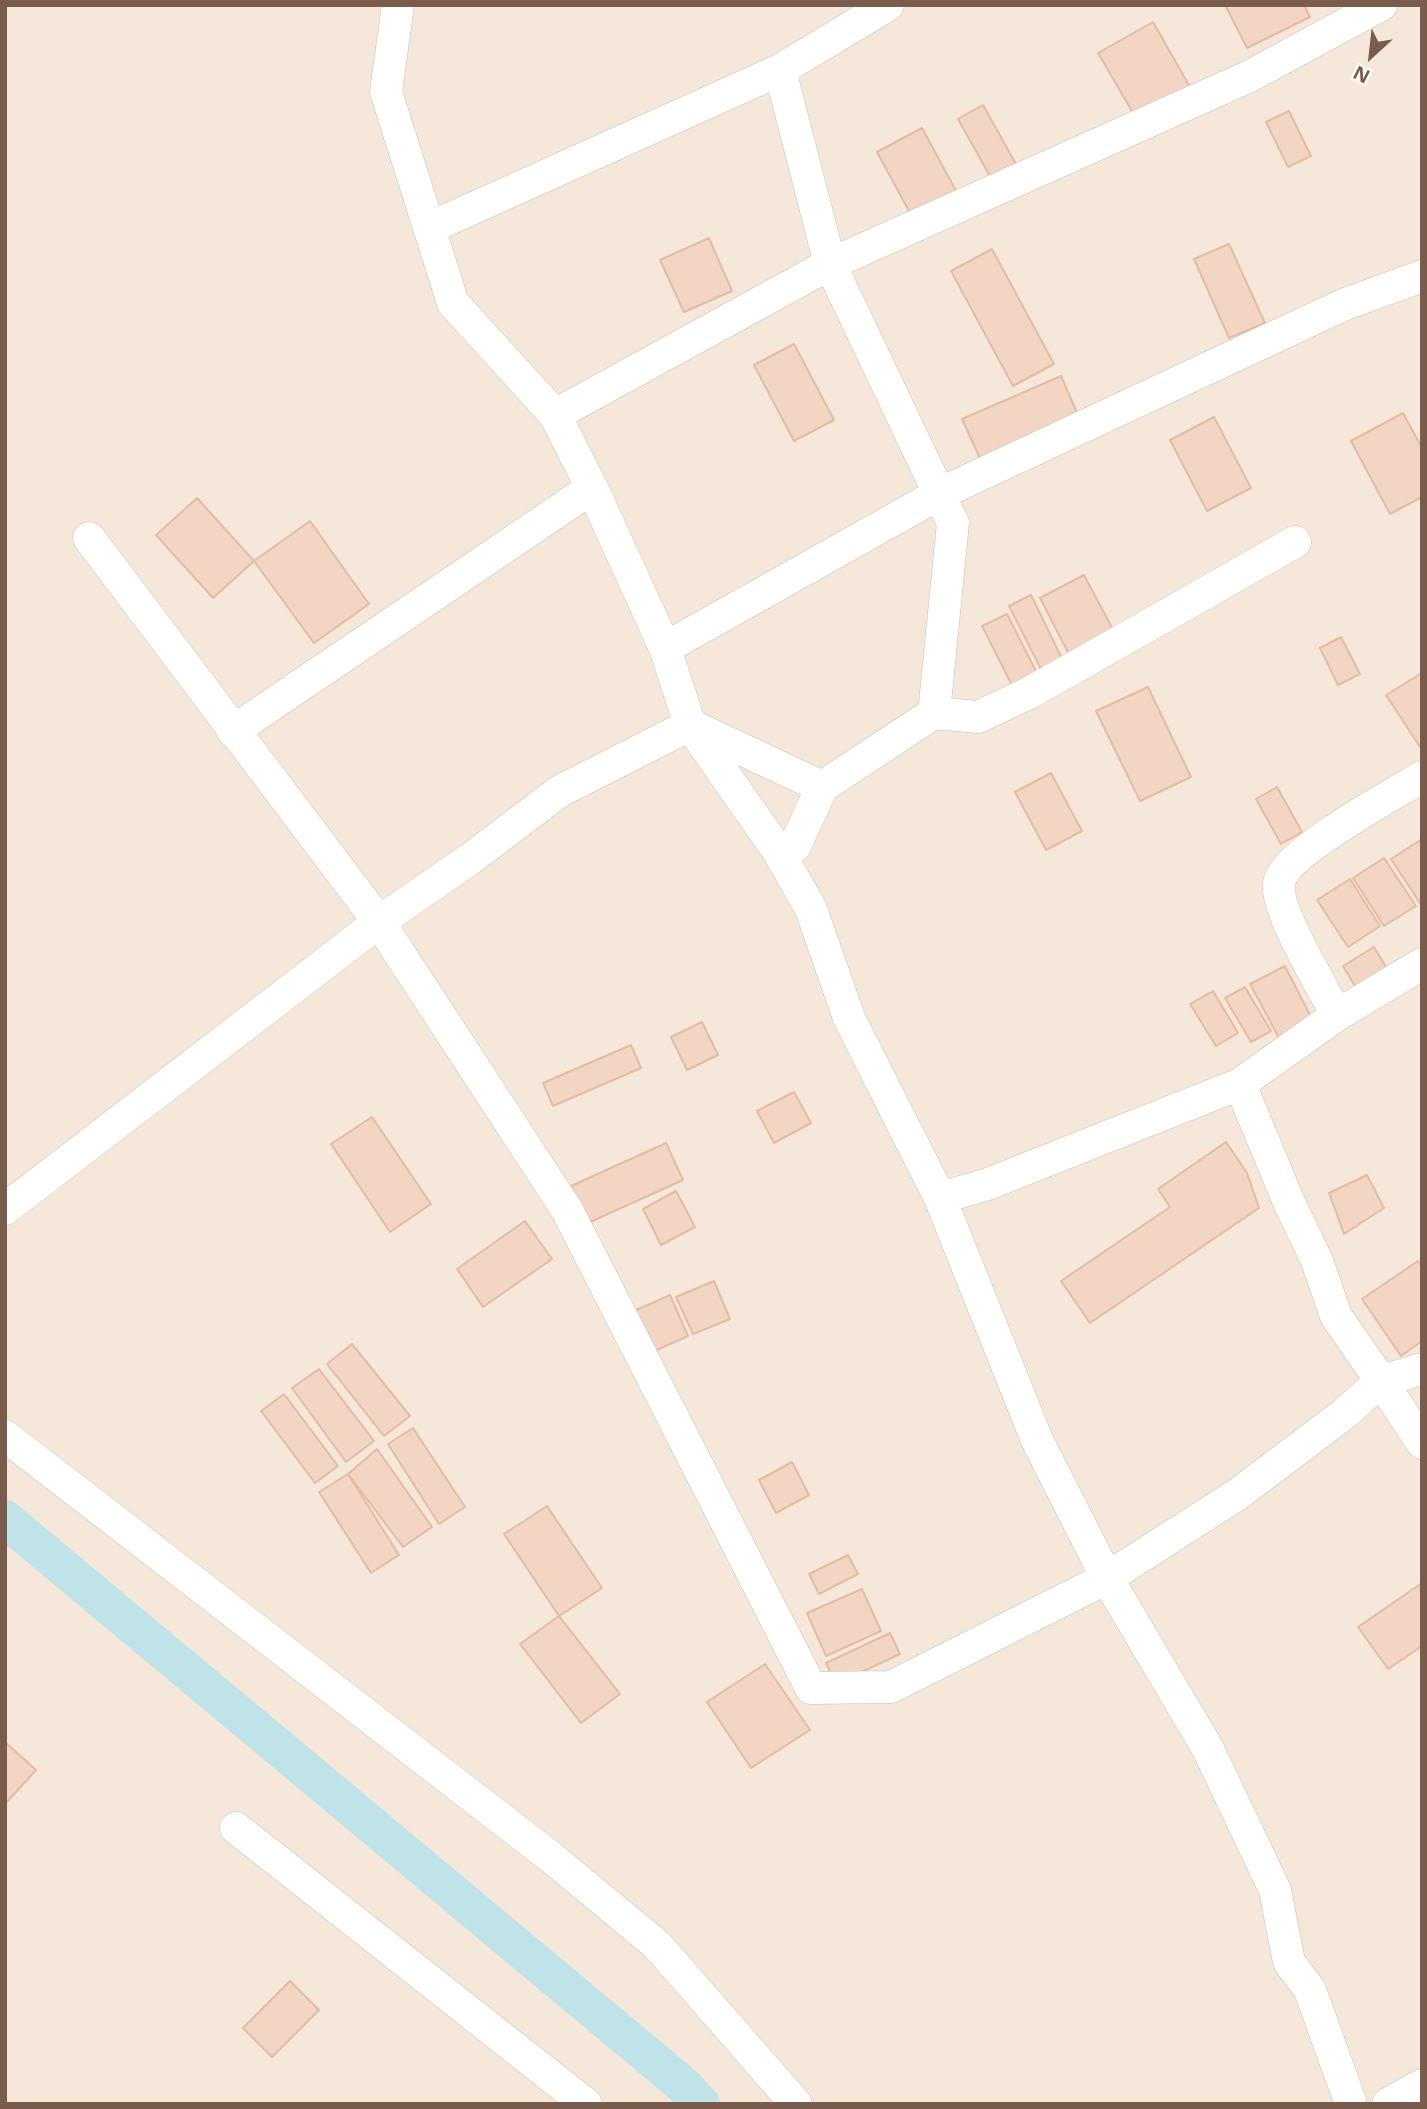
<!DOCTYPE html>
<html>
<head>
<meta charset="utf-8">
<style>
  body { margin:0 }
  #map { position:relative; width:1427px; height:2109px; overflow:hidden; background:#fdf6ec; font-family:"Noto Sans",sans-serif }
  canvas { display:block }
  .frame { position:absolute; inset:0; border:7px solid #7a5c4d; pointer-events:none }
  .north { position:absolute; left:1336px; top:21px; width:70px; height:70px; -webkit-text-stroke:5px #fffaf3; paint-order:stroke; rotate:207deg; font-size:19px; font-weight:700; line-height:28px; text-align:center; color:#7a5c4d }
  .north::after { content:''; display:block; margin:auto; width:24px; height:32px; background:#7a5c4d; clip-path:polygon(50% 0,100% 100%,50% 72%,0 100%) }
</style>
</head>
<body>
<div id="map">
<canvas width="1427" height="2109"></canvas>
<div class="frame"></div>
<div class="north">N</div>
</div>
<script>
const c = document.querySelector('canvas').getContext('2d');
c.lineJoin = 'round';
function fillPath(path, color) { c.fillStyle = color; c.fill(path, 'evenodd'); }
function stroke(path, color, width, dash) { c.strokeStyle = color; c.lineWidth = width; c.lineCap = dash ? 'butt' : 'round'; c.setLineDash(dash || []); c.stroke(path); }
fillPath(new Path2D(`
  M5,5h1417v2099h-1417z`), '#f5e8da');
stroke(new Path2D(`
  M5,1519l677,565 19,20`), '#bfe3e8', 38);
const building = new Path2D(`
  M1225,5h79l6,12 -63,31z
  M1153,22l37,65 -54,31 -38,-65z
  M983,105l33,59 -25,14 -33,-59z
  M1289,111l22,45 -23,11 -22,-45z
  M922,128l39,72 -45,24 -39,-72z
  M709,238l23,53 -48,21 -24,-52z
  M1229,244l36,79 -36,15 -35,-79z
  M992,249l62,115 -41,22 -62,-115z
  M794,344l40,76 -40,21 -40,-76z
  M1061,376l20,46 -98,43 -21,-46z
  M1403,413l19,35v49l-32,17 -39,-73z
  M1214,417l37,71 -44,23 -37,-71z
  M197,498l57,63 -41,37 -57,-63z
  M310,521l59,83 -55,39 -60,-82z
  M1084,575l34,64 -45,23 -33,-64z
  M1031,595l35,72 -21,10 -36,-71z
  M1007,614l34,67 -25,12 -34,-67z
  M1341,637l19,37 -22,11 -18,-37z
  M1422,673v77l-36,-55z
  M1148,687l43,90 -51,24 -44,-90z
  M1051,773l31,58 -36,19 -31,-58z
  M1277,787l25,45 -21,12 -25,-45z
  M1422,839v62l-2,2 -29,-44z
  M1384,858l32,48 -32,20 -31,-48z
  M1350,879l30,47 -32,21 -31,-47z
  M1374,947l18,30 -31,19 -18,-30z
  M1285,966l28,55 -34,17 -29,-54z
  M1245,987l26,44 -20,11 -26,-44z
  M1213,991l25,42 -22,13 -26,-42z
  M702,1022l16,33 -31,15 -16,-33z
  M631,1045l10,23 -88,38 -10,-23z
  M794,1092l17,31 -37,20 -17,-32z
  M372,1117l59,87 -41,28 -59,-88z
  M1226,1142l21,31 12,35 -169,115 -29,-42 109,-74 -12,-18z
  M666,1143l17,37 -95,43 -17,-37z
  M1367,1175l17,33 -40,26 -15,-41z
  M676,1191l19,36 -34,18 -18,-36z
  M525,1221l27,38 -69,48 -26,-38z
  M1418,1261l4,6v74l-21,15 -39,-57z
  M714,1281l16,38 -37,15 -17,-37z
  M670,1295l18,41 -38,17 -18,-41z
  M352,1344l58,72 -26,20 -57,-72z
  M319,1369l55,72 -28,21 -54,-74z
  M284,1394l54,72 -23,17 -54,-72z
  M413,1428l52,79 -26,17 -51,-80z
  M377,1449l55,78 -29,20 -55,-73z
  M792,1462l17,33 -33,18 -17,-33z
  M348,1474l51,81 -28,18 -52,-81z
  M547,1506l55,82 -43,28 -55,-82z
  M848,1555l10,19 -39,20 -10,-20z
  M1422,1583v63l-34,23 -30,-42z
  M862,1589l19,42 -55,25 -19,-43z
  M559,1616l61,78 -39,29 -61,-79z
  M890,1633l10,21 -64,30 -10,-21z
  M765,1664l45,66 -59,38 -44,-66z
  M5,1742l31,28 -31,34z
  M290,1981l29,29 -47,47 -29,-29z`);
fillPath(building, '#f3d5c3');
stroke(building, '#e6bba3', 2);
const street = new Path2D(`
  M398,5l-12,87 67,211 102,112 37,73 73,160 25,77 132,62 112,-74 19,-190 -123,-259 420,-188 131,-71
  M429,228l351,-158
  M555,415l275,-151 -50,-194 108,-65
  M89,538l290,384 188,288 244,478 80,-1 216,-109 131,-84 106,-80 37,-33 -45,-65 -19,-55 -29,-61 -48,-116
  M665,648l274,-154 404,-189 79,-29
  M934,713l44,4 53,-25 264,-150
  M233,731l359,-243
  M822,787l-27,59 -17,5 33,58 38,109 91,180 97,242 70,138 101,171 67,141 14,72 21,28 41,114
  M1337,1015c-14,-27 -62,-105 -58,-131 3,-30 115,-90 143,-107
  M940,1198l48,-14 252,-100 97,-69 85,-51
  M5,1209l374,-287 91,-63 90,-68 130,-66 88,126
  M1422,1369l-41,12 41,62
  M5,1436l547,422 105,87 139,159
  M236,1828l350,276
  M1388,2104l34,-19`);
stroke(street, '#d1beb0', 33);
stroke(street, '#fff', 32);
</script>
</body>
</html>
